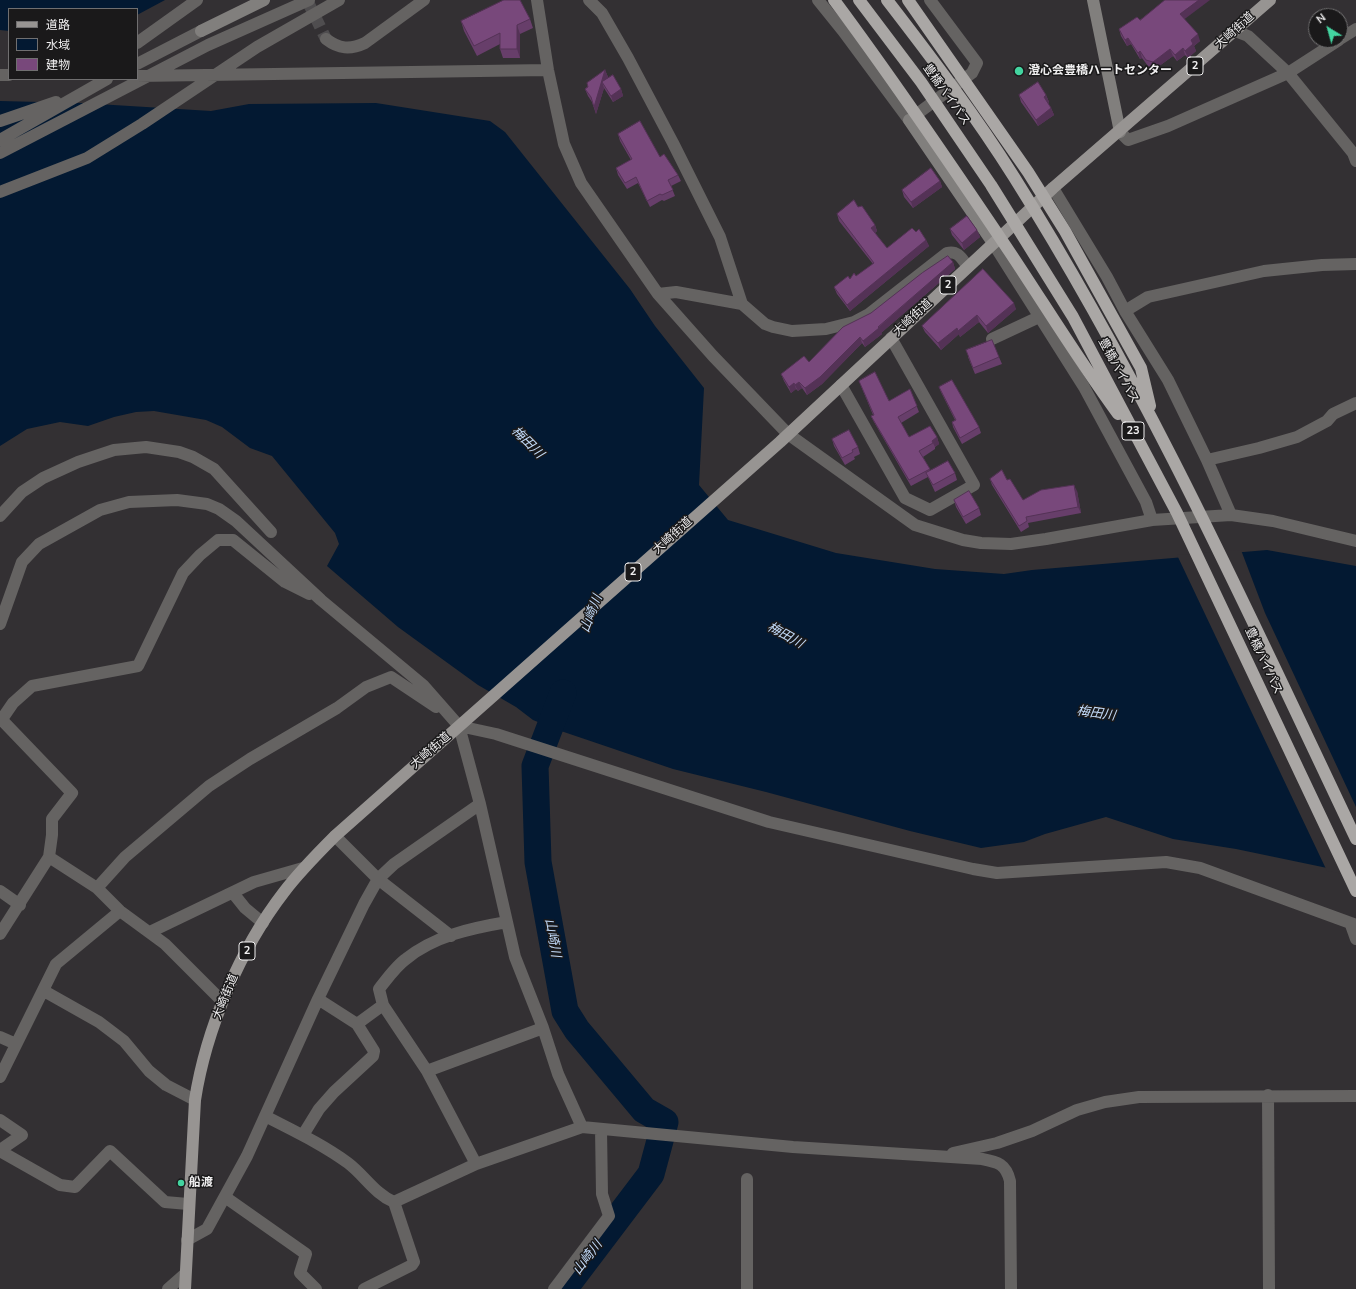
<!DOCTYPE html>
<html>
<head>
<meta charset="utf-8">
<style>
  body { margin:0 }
  #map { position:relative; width:1356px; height:1289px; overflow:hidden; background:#333033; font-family:"Nunito Sans","Noto Sans JP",sans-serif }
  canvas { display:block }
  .legend { position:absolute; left:8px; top:8px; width:130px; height:72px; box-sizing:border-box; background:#1a191a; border:1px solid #706f70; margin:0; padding:5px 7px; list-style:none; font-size:12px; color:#f0eff0 }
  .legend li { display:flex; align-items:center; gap:8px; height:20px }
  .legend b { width:20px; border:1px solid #706f70 }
  .north { position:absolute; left:1308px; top:8px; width:40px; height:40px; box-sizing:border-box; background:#1a191a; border:1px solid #706f70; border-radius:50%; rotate:323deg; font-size:11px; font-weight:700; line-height:16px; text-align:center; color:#f0eff0 }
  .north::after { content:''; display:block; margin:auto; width:14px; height:18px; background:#43d4a0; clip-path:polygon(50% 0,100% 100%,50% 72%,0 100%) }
</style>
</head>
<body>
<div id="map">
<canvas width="1356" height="1289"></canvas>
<ul class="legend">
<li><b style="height:5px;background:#979492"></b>道路</li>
<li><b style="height:11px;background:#031932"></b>水域</li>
<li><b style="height:11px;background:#78487b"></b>建物</li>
</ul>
<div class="north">N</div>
</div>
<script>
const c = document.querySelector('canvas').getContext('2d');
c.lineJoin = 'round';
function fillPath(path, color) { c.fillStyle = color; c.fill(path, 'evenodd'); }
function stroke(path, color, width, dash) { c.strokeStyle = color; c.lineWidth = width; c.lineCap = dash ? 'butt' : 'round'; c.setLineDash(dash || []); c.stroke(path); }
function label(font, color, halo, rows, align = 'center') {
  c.font = font + ' "Nunito Sans","Noto Sans JP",sans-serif'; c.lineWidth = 3; c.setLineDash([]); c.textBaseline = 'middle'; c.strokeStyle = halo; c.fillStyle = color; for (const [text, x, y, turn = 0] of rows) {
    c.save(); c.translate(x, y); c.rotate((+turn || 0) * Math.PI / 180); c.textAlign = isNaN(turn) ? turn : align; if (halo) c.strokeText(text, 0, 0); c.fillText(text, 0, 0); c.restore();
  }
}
fillPath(new Path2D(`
  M0,0h165l-28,15v-6h-128v22l-9,-1z
  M0,101l81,2 130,8 38,-7 127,-1 114,18 15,11 125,157 25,37 49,62 -5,97 29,35 108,33 99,16 69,5 28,-4 235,-20 89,16v308l-120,-25 -63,-10 -67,-22 -61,17 -21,8 -43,6 -71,-17 -144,-39 -93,-23 -115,-39 -25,-10 -17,-13 -38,-22 -80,-58 -71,-61 12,-22 -4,-11 -63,-77 -22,-8 -28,-21 -16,-7 -52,-9 -18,1 -22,5 -26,9 -28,-4 -33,7 -27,17z`), '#031932');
fillPath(new Path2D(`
  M1241,550l24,63 91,194v69l-29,-5 -150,-316z`), '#333033');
stroke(new Path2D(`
  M563,693l-28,73 3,96 27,149 12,19 67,80 21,12 -14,52 -87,115`), '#031932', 27);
stroke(new Path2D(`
  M307,0l19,39`), '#4f4d4f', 12, [12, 6]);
stroke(new Path2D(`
  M537,0l11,70 16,74 17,39 77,111 55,62 75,78 127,91 48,15 18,3 30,1 35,-5 106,-19 79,-5 42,6 83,20
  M589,0l13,13 26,45 45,85 47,94 22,67
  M818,0l25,31 66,89 63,-47 5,-10 -47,-63
  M1235,31l13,5 40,37 65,80 3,8
  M326,39c13,10 24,11 39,4l59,-43
  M1340,39l16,-10
  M137,43l60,-43
  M137,64l64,-33
  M0,75h9
  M137,76l411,-6
  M0,121l56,-19
  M1120,132l8,8 40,-14 120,-53 51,-33
  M0,140l107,-61
  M0,153l208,-108 101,-45
  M1053,188l54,89 18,34 23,-14 116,-26 58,-6 34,-1
  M0,192l87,-34 55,-34 115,-77 82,-47
  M993,243l91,144 62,115 6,18
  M658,294l18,-2 66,12 23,20 8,3 19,4 34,-2 28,-7 15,-8 78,-61c11,-3 15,6 21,14
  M1125,311l43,69 39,80 52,-12 38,-11 30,-16 6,-7 23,-11
  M992,339l47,-22
  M841,385l64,113 25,12 44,-25 -83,-147
  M1207,460l24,55
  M0,516l22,-24 21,-14 35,-16 36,-12 32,-3 33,5 14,5 21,12 57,63
  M0,624l22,-62 17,-18 61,-34 29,-8 48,-2 30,4 12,5 17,12 85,79 102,85 36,41 21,78 35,153 28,71 15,46 24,53 211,20 189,12c16,3 24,5 28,22l1,108
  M0,718l72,75 -20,26v16l-3,22 -49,77
  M2,719l11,-16 19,-17 106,-20 45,-93 17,-18 18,-15h15l52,42 24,12
  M459,726l37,8 273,88 204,47 24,4 169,-11 34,6 156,57
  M335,836l43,43 73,57
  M49,857l48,31 23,23 45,33 57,57
  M97,888l28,-31 84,-71 41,-27 87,-51 29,-21 25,-10 45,30
  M0,891l20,14
  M233,893l12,15 18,15
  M1351,925l5,14
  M150,932l104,-50 49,-14
  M44,991l55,31 25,19 25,30 17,14 29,15
  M357,1024l26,-19
  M0,1037l16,7
  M427,1071l116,-43
  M0,1077l56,-113 64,-53
  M1268,1095l1,194
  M265,1116c29,15 57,28 83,47 16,12 27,31 46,39l82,-38 106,-37
  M0,1120l22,15 -22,15
  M303,1135l16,-26 15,-17 39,-36 1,-5 -17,-27 -39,-25
  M0,1151l60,34 15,2 35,-36 55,51 23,2
  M953,1153l44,-10 35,-12 45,-21 28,-8 34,-5 217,-1
  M476,1164l-49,-93 -44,-66 -4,-16c8,-10 17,-23 27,-30 28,-23 66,-31 101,-37
  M747,1179v110
  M225,1197l81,57 -6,19 16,16
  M187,1240l20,-11 40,-73 71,-157 46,-95 14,-25 16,-15 86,-60
  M168,1289l17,-15
  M364,1289l48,-24 2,-3 -20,-60
  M554,1289l55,-73 -7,-22 -1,-65`), '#656362', 12);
stroke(new Path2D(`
  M1093,0l27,132
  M201,31l63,-31
  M909,120l84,123`), '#817f7d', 12);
stroke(new Path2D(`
  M185,1289l10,-189c11,-71 45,-151 89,-208 15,-20 33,-38 51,-56l445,-394 273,-254 217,-188`), '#979492', 12);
stroke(new Path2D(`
  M834,0c61,82 118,166 175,251 36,54 70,110 109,163
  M859,0l62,82 70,103 82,132 104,196 179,378
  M887,0c44,57 88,115 127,177 133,211 235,437 342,662
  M908,0l120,172 37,59 76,137 9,38`), '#aaa7a5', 12);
fillPath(new Path2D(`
  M530,19l3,9 -13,6v24h-17l-3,-9v-5l-23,12 -13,-25 -3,-10z
  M1184,19l16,22 -6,5 2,5 -8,7 -3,-3 -8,6 -4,-5 -18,13 -7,-3 -6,-8 -2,1 -9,-15 -4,2 -6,-10 -2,-7 21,-9z
  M605,70l3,7 -1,2 14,10 2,7 -10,6 -9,-14 -8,26 -4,-12 -4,-6 -3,-7z
  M1019,95h27l3,7 -1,1 3,5 3,7 -16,11 -17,-24z
  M618,134l42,23 18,18 3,6 -10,5 4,10 -11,5 -2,-1 -12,7 -12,-24 -11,6 -9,-14 -2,-7 15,-8 -11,-19z
  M940,181l2,6 -29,21 -9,-11 -2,-7z
  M858,207l17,18 2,6 -2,2 12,15 29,-16 10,8 3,6 -79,65 -13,-17 -3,-7 22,-11 17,-12 -34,-43 -2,-7z
  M950,229l27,1 3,7 -16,13 -12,-15z
  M953,262l2,7 -74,64 1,1 -17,13 -3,-4 -40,41 -15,11 -5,-7 -4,3 -2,-2 -5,4 -7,-12 -3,-7 28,-12 62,-49z
  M983,269l33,40 -28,24 -9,-11 -19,15 -1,-3 -18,16 -16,-18 -3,-6z
  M968,357h31l3,7 -27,10z
  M859,381l30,20 21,-12 9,23 -18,11 8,14h28l2,7 -4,3v2l-12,8 7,13 25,3 2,7 -22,12 -7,-15 -17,9 -37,-64 -3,-6 2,-1z
  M939,387l40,40 2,6 -19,11 -9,-17 -1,-5 3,-2 -14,-28z
  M832,439l26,8 2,7 -6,3 1,2 -10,6 -11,-19z
  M990,479l17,1 16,20 54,-9 4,22 -53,10 1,4 -8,5 -29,-47z
  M954,500l25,8 2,7 -15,9 -10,-17z`), '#673e6a');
fillPath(new Path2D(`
  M1199,0h11l-28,21 -2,-7z
  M517,25l3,9v24l-3,-9z
  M1198,34l2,7 -6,5 2,5 -8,7 -3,-7 6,-11z
  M1128,38l3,6 -4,2 -2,-6z
  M1183,48l2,7 -8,6 -2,-6z
  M1170,49l3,7 -18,13 -2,-7z
  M1140,51l2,7 -2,1 -2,-6z
  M605,70l3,7 -3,9 -3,-4 2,6 -8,26 -2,-7z
  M621,89l2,7 -10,6 -2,-6z
  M1046,95l3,7 -3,2 -2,-7z
  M1051,108l3,7 -16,11 -2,-6z
  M940,181l2,6 -29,21 -2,-6z
  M875,225l2,6 -4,4 -2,-7z
  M977,230l3,7 -16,13 -2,-7z
  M926,240l3,6 -79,65 -3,-6z
  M953,262l2,7 -74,64 1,1 -17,13 -2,-6z
  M1014,303l2,6 -28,24 -2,-7z
  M977,315l2,7 -19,15 -2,-6z
  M957,328l2,6 -18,16 -3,-7z
  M860,337l2,6 -40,41 -15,11 -2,-7z
  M799,382l3,6 -4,3 -3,-6z
  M794,383l2,6 -5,4 -2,-6z
  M937,437l2,7 -4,3 -3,-6z
  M1074,485l3,6 4,22 -3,-6z`), '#543256');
const building = new Path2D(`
  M504,0h16l10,19 -13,6v24h-17v-16l-26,13 -13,-25z
  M1165,0h34l-19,14 18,20 -7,6 2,4 -8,7 -2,-3 -8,7 -5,-6 -17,13 -7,-2 -6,-9 -2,2 -10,-15 -3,2 -6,-11 18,-12 3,3z
  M605,70l-11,37 -3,-10 -6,-8 3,-2 -1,-4z
  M613,75l8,14 -10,7 -9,-14z
  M1038,82l8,13 -2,2 7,11 -15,12 -17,-25z
  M640,121l20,36 4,-3 14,21 -10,5 5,10 -11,5 -2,-1 -13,7 -11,-24 -11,6 -9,-15 16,-9 -14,-25z
  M931,168l9,13 -29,21 -9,-12z
  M854,200l4,7 4,-1 13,19 -4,3 16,20 25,-20 4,4 3,-3 7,11 -79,65 -13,-18 14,-11 2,3 4,-6 2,3 18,-13 -37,-49z
  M967,216l10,14 -15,13 -12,-14z
  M948,256l5,6 -75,65 1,1 -16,13 -3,-4 -40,40 -15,11 -6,-6 -4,3 -1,-2 -5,4 -8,-13 23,-18 5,6 34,-35 28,-14 51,-40z
  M983,269l31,34 -28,23 -9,-11 -19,16 -1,-3 -19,15 -16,-17z
  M992,340l7,17 -26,11 -7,-18z
  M875,372l14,29 21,-12 7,17 -19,11 11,20 21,-11 7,11 -5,4 1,2 -14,8 11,18 -21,11 -38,-64 3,-1 -15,-34z
  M952,380l27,47 -19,11 -8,-16 4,-2 -17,-33z
  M849,430l9,17 -6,3 1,2 -11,6 -10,-19z
  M948,461l7,12 -22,12 -7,-12z
  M1002,470l5,10 3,-1 13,21 18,-10 33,-5 4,22 -52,10 1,4 -8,5 -29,-47z
  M969,491l10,17 -16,9 -9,-17z`);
fillPath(building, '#78487b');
stroke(building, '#543256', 1);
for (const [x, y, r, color] of [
  [1019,71,5,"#43d4a0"],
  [181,1183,4,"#43d4a0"]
]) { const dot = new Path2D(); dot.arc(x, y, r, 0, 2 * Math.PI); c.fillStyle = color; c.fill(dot); stroke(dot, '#1a191a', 1.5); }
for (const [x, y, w] of [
  [1195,66,16],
  [948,285,16],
  [1133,431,22],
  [633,572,16],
  [247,951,16]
]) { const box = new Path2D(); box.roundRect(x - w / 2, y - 9, w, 18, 3); c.fillStyle = '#1a191a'; c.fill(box); stroke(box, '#f0eff0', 1); }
label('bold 11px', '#f0eff0', null, [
  ["2",1195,66],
  ["2",948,285],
  ["23",1133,431],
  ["2",633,572],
  ["2",247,951]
]);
label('12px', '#f0eff0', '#1a191a', [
  ["大崎街道",1235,31,-42],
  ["豊橋バイパス",946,95,55],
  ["大崎街道",913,318,-43],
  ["豊橋バイパス",1118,371,62],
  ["大崎街道",673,536,-42],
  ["豊橋バイパス",1263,661,65],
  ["大崎街道",431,751,-41],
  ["大崎街道",226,997,-68]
]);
label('bold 12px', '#f0eff0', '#1a191a', [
  ["澄心会豊橋ハートセンター",1028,71],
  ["船渡",189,1183]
], 'left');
label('italic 13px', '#c2dbfa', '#1a191a', [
  ["梅田川",527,443,45],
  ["山崎川",592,614,-69],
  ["梅田川",785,636,29],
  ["梅田川",1096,714,8],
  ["山崎川",552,938,80],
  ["山崎川",588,1258,-53]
]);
</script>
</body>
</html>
